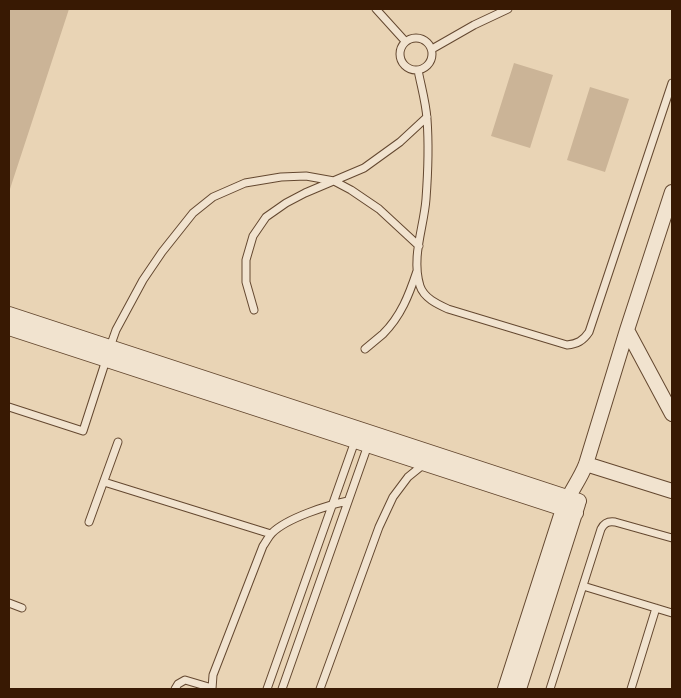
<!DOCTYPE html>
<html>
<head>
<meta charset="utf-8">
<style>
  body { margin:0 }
  #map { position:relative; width:681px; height:698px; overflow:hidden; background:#e9d4b5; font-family:"IM FELL Great Primer",serif }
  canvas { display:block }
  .frame { position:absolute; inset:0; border:10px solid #381903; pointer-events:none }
</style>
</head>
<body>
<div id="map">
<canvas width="681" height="698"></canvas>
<div class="frame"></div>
</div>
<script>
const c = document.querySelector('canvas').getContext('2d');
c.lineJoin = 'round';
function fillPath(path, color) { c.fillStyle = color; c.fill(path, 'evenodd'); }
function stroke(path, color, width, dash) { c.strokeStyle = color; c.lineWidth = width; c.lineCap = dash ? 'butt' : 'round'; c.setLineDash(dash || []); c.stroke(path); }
fillPath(new Path2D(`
  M9,9h60l-60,183z
  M514,63l39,12 -23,73 -39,-12z
  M590,87l39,12 -24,73 -38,-12z`), '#cbb497');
const lane = new Path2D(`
  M376,9l29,32
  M400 54a16 16 0 1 1 32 0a16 16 0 1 1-32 0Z
  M432,49l42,-24 34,-16
  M418,70c3,16 8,33 9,49 2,27 1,53 -1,80 -2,28 -15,58 -6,87 4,12 17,18 28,23l119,36c10,-1 16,-4 22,-13l83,-249
  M254,310l-8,-28v-22l7,-24 13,-19 20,-14 19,-10 59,-25 36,-26 27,-25
  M110,347l6,-17 27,-50 19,-28 31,-39 20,-16 32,-14 36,-6 25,-1 28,5 17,9 28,19 40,37
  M365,349c6,-5 12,-10 18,-15 18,-18 26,-39 34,-63
  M9,407l74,24 23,-71
  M104,482l167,52
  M89,522l29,-80
  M583,586l89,27
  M9,603l13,5
  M175,689l3,-5 7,-4 27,8
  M212,689l1,-14 50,-129c3,-4 5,-9 9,-13 15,-15 56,-28 76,-32
  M267,689l88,-248
  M282,689l86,-244
  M320,689l59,-162 14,-30 15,-20 16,-13
  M550,689l51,-160c3,-6 7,-8 14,-7l57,16
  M631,689l25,-81`);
const street = new Path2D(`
  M9,314l570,187
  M9,328l567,185
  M627,330l45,84
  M586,464l86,27
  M505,689l58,-180c6,-16 17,-29 23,-45l41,-134 45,-138
  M519,689l59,-185`);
stroke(lane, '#644830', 9);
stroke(street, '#644830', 16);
stroke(lane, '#f1e3cf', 7);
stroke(street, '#f1e3cf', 14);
</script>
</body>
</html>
